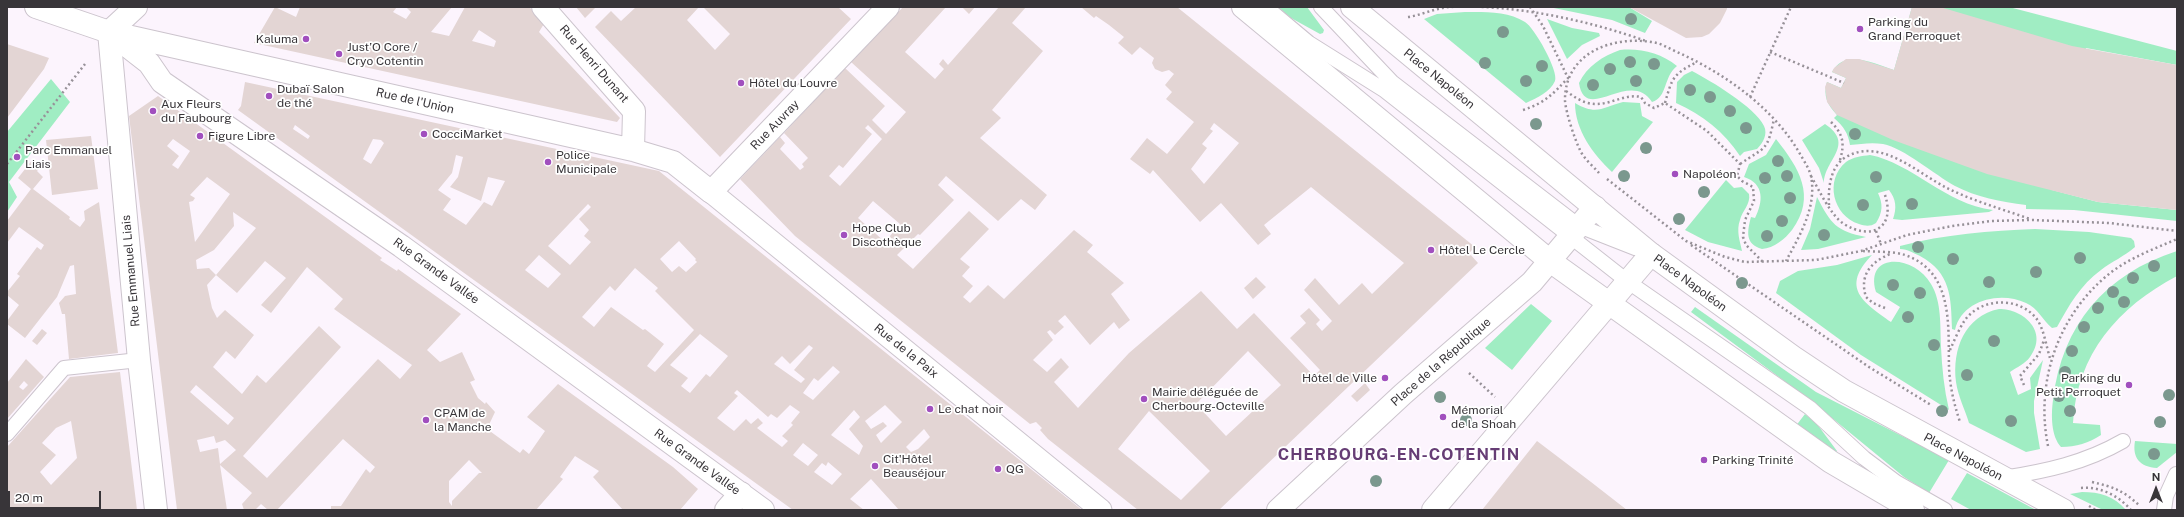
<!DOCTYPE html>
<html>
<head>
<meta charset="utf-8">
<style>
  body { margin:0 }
  #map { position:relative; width:2184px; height:517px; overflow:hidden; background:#fcf4fd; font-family:"Public Sans",sans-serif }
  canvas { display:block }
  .frame { position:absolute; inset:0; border:8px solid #383539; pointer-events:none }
  .north { position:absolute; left:2136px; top:469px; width:40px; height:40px; -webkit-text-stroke:3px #fff; paint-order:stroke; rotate:0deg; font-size:11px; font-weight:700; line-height:16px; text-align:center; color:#383539 }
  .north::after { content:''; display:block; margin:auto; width:14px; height:18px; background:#383539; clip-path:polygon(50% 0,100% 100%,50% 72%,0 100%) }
  .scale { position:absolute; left:8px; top:491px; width:93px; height:18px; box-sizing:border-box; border:2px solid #383539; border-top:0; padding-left:5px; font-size:12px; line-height:14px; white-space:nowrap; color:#383539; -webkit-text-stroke:3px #fff; paint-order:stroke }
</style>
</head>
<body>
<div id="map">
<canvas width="2184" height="517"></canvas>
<div class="frame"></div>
<div class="north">N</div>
<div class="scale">20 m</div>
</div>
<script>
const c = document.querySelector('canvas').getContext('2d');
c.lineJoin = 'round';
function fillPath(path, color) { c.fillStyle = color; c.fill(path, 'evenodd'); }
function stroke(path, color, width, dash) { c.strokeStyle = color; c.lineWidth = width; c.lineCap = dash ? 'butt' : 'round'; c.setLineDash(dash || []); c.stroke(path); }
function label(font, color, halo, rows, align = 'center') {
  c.font = font + ' "Public Sans",sans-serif'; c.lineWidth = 3.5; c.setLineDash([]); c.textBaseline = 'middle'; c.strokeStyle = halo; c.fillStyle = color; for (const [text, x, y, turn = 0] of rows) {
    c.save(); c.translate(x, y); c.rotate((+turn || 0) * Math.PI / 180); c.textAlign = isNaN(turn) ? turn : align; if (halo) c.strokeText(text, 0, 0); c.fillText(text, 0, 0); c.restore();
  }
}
fillPath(new Path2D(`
  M1278,7h29l17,23 -1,3 -3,1 -29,-16z
  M1549,7h80l23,14 -7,12 -33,-13z
  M1912,7h97l168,44v14l-91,-17 -34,142 46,12 79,8v11l-103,-11 -48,-1v-4c-25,-3 -50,-8 -71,-19 -20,-11 -51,-38 -72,-42 -12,-2 -22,0 -33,1 -2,-12 -6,-18 -16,-27l3,-3c-10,-11 -14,-19 -10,-33l14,6 5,-10 -14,-6c13,-24 43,-8 62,-2z
  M1465,12c20,0 43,-1 60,10 9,5 34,49 30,59 -5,11 -18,17 -29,22l-102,-84 13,-5z
  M1547,19l25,9 27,5 1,3 -18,9 -15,14z
  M1620,50c20,-2 41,3 57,16 -14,11 -9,31 -25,36 -22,-34 -67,23 -73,-19 8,-17 24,-27 41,-33z
  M1692,71c19,10 63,36 72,55 4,8 -1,17 -7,23l-13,3 -4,4c-16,-24 -37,-41 -64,-53l1,-21 7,-7z
  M51,79l19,23 -61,80 8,15 -10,15v-80z
  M1623,102l17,1 2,13 11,6 -41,50c-19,-18 -37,-42 -37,-69 22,13 28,4 48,-1z
  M1825,124c31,21 -1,36 -1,59l-5,-15 -17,-28z
  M1776,139c23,29 41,57 16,91 -7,9 -18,18 -30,19 -17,-5 -15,-17 -11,-32l4,1c8,-16 10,-34 -11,-41l5,-13 17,-9z
  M1870,155c42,8 75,49 123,55l-4,2 -87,8 -9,-1c4,-11 3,-20 -4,-29l-11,3c5,11 5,19 -2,30 -6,4 -11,3 -17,1 -26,-8 -35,-44 -13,-62 7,-5 16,-6 24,-7z
  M1726,180l8,8 8,-1 7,7c2,10 -7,17 -9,26 -4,11 0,21 2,31l-34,-9 -23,-12z
  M1817,197c14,27 19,34 49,40l-48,12 -17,1 9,-21z
  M2035,229l54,3 42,6 3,3 1,6c-10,9 -24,15 -34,23 -20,14 -33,37 -44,57l-5,1c-9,-7 -14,-20 -26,-25 -26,-12 -64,-3 -71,27l-3,-1c-1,-32 -1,-56 -32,-73 -7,-3 -12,-7 -20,-7v-3c44,-12 91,-15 135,-17z
  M2177,251v25c-59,31 -100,78 -104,147l27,2 1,10c-12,8 -25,12 -40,12 -10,-11 -10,-32 -8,-47 9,-75 52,-126 124,-149z
  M1872,255c-32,33 -9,47 19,67l9,-15 -24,-15c-12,-40 38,-38 55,-8 11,18 9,43 10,63 1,21 3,42 8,63l-88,-55 -85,-62 4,-12 18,-10 39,-6z
  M1531,304l21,17 -40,49 -27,-22z
  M1695,307l121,85 133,68 -20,33 -25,-16 -94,-77 -119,-88z
  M1999,309c25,0 50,23 31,48 -5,7 -13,10 -20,15l8,23 13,-6 -1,-11 13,-18 -9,41v12l6,36 -14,3 -57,-29c-4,-13 -11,-27 -13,-41 -4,-33 9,-66 43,-73z
  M1805,414l12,10 20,27 -3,4 -39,-28z
  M2135,441l42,3v8l-20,16c-17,-1 -25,-10 -22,-27z
  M1967,473l69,37h-65l-20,-11z
  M2082,492c18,0 32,4 44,18h-23l-33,-16z`), '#a0edc3');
fillPath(new Path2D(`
  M275,7l21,10 4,-10h97l-4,5 13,7 5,-7 -5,-5h46l-21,25 18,4 16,-29h64l16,15 -6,10 81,86 -3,4 -363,-79zM479,30l17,11 -2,6 -22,-6z
  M576,7h20l-11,11z
  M636,7h63l-12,13 28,30 15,-16 -27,-27h135l13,12 -131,138 -125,-130 16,-16 10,10z
  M903,7h43l-41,45 30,27 9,-10 -5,-5 4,-5 5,6 51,-58h27l-14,16 31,28 -51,59 9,8 -21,20 67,57 -12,15 -14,-11 -23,22 -52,-45 -8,9 16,15 -34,35 -2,-1 -21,21 16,14 56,-58 20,18 -29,30 10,8 -8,9 11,10 -10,11 7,6 18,-18 16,14 70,-69 19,15 -6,7 37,31 -13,11 19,26 -11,9 -5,-7 -24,23 -25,-30 -7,6 6,6 -9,8 -5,-5 -3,2 6,8 -20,20 14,12 14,-14 8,9 -15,15 24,26 51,-55 72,-62 36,38 17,-16 60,63 6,-6 -30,-32 16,-15 -6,-7 9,-8 11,12 -4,4 6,7 10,-10 -28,-31 11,-12 24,27 23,-22 10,11 32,-31 -93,-76 -47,38 7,9 -13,11 -37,-42 -21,19 -47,-52 -3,4 -20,-15 17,-21 20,16 27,-32 -28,-23 6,-7 -7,-7 9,-11 -5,-4 -7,2 -7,-3 -3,-6 2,-5 -14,-11 -8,8 -14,-12 6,-6 -15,-12 -13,-9 -2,2 -13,-11h96l298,240 -6,6 9,10 -259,247h-81l-90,-71 -8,-9 2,-2 -6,-6 -6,2 -235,-188 -55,-57 40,-42 5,6 -5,6 20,21 4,-3 -2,-3 6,-6 -24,-25 61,-65 40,38 -13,14 14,14 20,-22 -55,-50zM1214,123l25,20 -35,41 -13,-15 16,-21 -5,-4 11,-13 -3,-2zM868,125l14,14 -42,47 -11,-10 10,-11 4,3 29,-34 -7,-6zM873,201l27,23 -15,18 -27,-24zM1248,351l33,34 -55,51 -30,-32zM1149,411l61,60 -29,29 -63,-51z
  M962,7h13l-6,7z
  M1629,7h98v2l-7,14 -11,11 -7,3 -16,1z
  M1912,7h28l132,39 105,19v145l-79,-8 -111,-28 -94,-34 -56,-25 -10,-13 -2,-15 2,-5 14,6 5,-10 -14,-6 2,-4 12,-9h13l35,11z
  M7,44l42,14 -5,11 -37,49z
  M245,82l414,89 423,339h-183l-28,-31 -21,20 14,11h-71l-555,-400 3,-4zM295,125l15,11 -2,3 -15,-10zM373,139l8,1 3,3 -13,21 -8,-5zM456,155l7,2 -5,20 -8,10 31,14 7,-24 17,4 -13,25 -8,-4 -18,23 -23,-15 8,-11 -13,-9 14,-17zM588,204l3,3 -12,12 10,11 -5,6 7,6 -21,23 -22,-19zM679,241l17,18 -1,1 2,2 -11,10 -7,-6 -7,6 -12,-13zM539,255l22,19 -13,14 -23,-18zM635,268l23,20 -3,3 39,39 -39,42 -8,-6 17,-22 -19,-15 -2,1 -32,-23 -17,20 -12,-10 28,-31 5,5zM700,334l28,22 -18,21 -4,-3 -16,19 -9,-7 7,-8 -18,-13zM809,345l4,3 -19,22 11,9 -4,4 -27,-19 8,-8 8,8zM833,366l7,6 -27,28 -10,-7 11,-15 4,3zM737,390l31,27 3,-3 6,4 13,-13 10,7 -9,11 2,2 -11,11 6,5 -6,6 -25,-19 6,-5 -5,-5 -7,6 -5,-5 -12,12 -17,-13 21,-22 -4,-3zM885,405l17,17 -21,21 -5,-8 11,-9 -4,-4 -12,7 -6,-8zM854,410l6,7 -11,12 14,17 -4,9 -28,-20zM924,429l6,8 -12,12 -7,3 -5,-5zM803,443l15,12 -10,11 -15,-11zM828,462l14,12 -10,11 -18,-13 8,-9 4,3z
  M158,96l224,162 -2,2 17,11 1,-2 63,45 -34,36 13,12 22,-10 13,28 -5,2 8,16 7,6 1,-2 9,10 -8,17 33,24 3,-4 6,5 16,-23 -18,-14 31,-33 115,83 25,22 -18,21h-57l-30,-33 6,-6 -24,-15 -15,21 3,2 -27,31h-205v-4h10l25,-37 4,4 5,-6 -32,-28 -66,71h-9l-7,-6 -6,6h-11l-2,-6 10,-11 -32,-28 7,45h-50l-48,-394zM173,139l17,12 -12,18 -6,-4 7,-9 -12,-10zM207,177l23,17 -35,48 -6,-40 4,-1 2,-3 -5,-3zM233,212l23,16 -40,47 21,18 28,-32 21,17 -25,27 10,8 36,-46 36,32 -9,10 78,56 -12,14 -22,-20 -111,119 -24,-22 98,-109 -22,-21 -53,57 -9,-8 -15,19 -29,-27 13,-16 9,8 19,-24 -29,-25 -8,8 -5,-10 -5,-23 9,-10 -7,-7 -12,1 -1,-9 18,-10 20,-24zM196,385l38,33 -6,7 -38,-33zM214,436l2,7 9,-3 11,10 -16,14 -2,-16 -18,4 -3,-12zM469,460l13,13h-3l-27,28v5l-3,-4v-21z
  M91,136l7,53 -46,6 -6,-55z
  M33,159l8,7 -4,5 6,6 -10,12 37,28 -1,2 11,8 5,-7 -1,-9 15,-9 19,151 -49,6 -4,-45h-3l-3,-11 6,-7 11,-2 -2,-29 -4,1 -13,31 -32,41 -18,-14v-3l12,-16 -12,-10v-3l13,-16 -3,-2 20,-27 4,3 3,-5 -25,-18 -12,16v-22l24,-32 -13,-11z
  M1256,277l10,10 -13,12 -9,-11z
  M42,329l5,4 -10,12 -5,-4z
  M26,359l18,18 -37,42v-36zM24,381l4,4 -5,5 -4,-3z
  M120,372l17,138h-130v-63l63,-70zM71,421l6,37 -26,27 -11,-13 16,-17 -14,-12 14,-15z
  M1365,383l5,7 -13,12 -6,-6z
  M1537,441l54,41 36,28h-145z`), '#e3d5d4');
const service = new Path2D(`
  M1266,7l43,36 75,47 243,191 183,127 54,50 32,24 49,28
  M1321,7l71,75 187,144 56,22
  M7,434l57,-66 75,-8
  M2003,478c43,-7 82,-15 120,-37
  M2164,510l2,-14 10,-22`);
const pedestrian = new Path2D(`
  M711,192l390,318`);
const minor = new Path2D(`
  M36,7l73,25 524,118 40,12 38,30 177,-185
  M543,7l91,104 -1,39
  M113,35l36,28 13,19 239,164 362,264
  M726,510l15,-17`);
const tertiary = new Path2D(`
  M136,7l-27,25 30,328 17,150
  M1278,510l125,-116 129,-112 63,-75
  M1433,510l218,-256`);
const secondary = new Path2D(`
  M1243,7l307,254 281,201 82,48
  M1352,7l299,247 142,103 51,34 219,119`);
stroke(service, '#ccc4cd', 16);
stroke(pedestrian, '#ccc4cd', 23);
stroke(minor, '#ccc4cd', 24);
stroke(tertiary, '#ccc4cd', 24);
stroke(secondary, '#ccc4cd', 24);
stroke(new Path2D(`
  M1408,17c14,-2 27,-9 42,-10 63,-3 137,13 196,34
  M1770,52l74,31
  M1566,91c7,5 14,10 22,12 19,5 35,-10 53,-6l4,6 9,5 11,-5 42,28 33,33 -3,12 5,5 11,6 1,14 -9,19 -2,17 3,8 17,17
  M1750,97l41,-90
  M1665,103c7,-25 8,-29 32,-41
  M1523,110c22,-7 30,-16 45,-32l-25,-52 -13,-19
  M1831,122c12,12 14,21 9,38
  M7,164l78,-100
  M1740,164c26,-18 27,-12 34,-45
  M1599,173c-6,-7 -15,-14 -19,-23 -5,-10 -14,-37 -15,-49 -1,-49 50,-67 92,-58 7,2 13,6 20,9 47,21 97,56 123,102 4,7 9,14 11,22 6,31 -11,59 -25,85
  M1811,176c8,14 20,40 33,48 27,17 52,4 41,-29
  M1607,179l79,62 39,16 20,5 71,-2 45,-9 46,-16 45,-9 39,-5 41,-1 77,3 68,8
  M1829,205c-1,-16 1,-39 17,-48 35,-20 71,16 101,31 26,13 55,21 83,31
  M1876,231l5,13
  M1691,245l178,122 62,38
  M1863,251c13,1 30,0 42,4 49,17 43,71 44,113 1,19 5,36 11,54
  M1885,308l-12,-5 -7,-6c-7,-22 5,-35 24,-43
  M1950,350c4,-9 9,-21 15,-30 16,-22 53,-24 71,-2 8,10 10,28 14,40
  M1469,373l26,24
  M2024,385l-4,-9 19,-22 5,-14
  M2048,446c-13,-64 10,-131 61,-172 20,-16 45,-25 68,-35
  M2092,482c22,5 32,9 48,24
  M2081,488c19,-2 38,8 50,22
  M2089,506l7,4`), '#979198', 2.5, [2, 3]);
stroke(service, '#fff', 14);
stroke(pedestrian, '#fff', 21);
stroke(minor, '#fff', 22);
stroke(tertiary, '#fff', 22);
stroke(secondary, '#fff', 22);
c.fillStyle = '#7b988e';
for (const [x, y] of [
  [1631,19],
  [1503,32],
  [1630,62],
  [1485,63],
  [1654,64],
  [1542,66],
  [1610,69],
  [1526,81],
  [1636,81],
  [1593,85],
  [1690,90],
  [1710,97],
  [1730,111],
  [1536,124],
  [1746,128],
  [1855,134],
  [1646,148],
  [1778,161],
  [1624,176],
  [1787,176],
  [1876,177],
  [1765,178],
  [1704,192],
  [1790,198],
  [1912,204],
  [1863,205],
  [1679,219],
  [1782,221],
  [1824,235],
  [1767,236],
  [1918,247],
  [2080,258],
  [1953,259],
  [2154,266],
  [2036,272],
  [2133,278],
  [1989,282],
  [1742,283],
  [1893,285],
  [2113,292],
  [1920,293],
  [2124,302],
  [2098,308],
  [1908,317],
  [2084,327],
  [1994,341],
  [1934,345],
  [2072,351],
  [2065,372],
  [1967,375],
  [2169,395],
  [2059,396],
  [1440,397],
  [1942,411],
  [2070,411],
  [1466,420],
  [2011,421],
  [2160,422],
  [2154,454],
  [1376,481]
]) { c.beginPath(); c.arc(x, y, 6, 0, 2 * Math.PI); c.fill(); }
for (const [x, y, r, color] of [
  [1860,29,4,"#a14fbe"],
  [306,39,4,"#a14fbe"],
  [339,54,4,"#a14fbe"],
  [741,83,4,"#a14fbe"],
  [269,96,4,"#a14fbe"],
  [153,111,4,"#a14fbe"],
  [424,134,4,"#a14fbe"],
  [200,136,4,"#a14fbe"],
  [17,157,4,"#a14fbe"],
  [548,162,4,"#a14fbe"],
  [1675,174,4,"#a14fbe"],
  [844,235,4,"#a14fbe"],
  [1431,250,4,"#a14fbe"],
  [1385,378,4,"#a14fbe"],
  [2129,385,4,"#a14fbe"],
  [1144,399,4,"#a14fbe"],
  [930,409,4,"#a14fbe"],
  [1443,417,4,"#a14fbe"],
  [426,420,4,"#a14fbe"],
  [1704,460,4,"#a14fbe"],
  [875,466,4,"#a14fbe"],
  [998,469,4,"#a14fbe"]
]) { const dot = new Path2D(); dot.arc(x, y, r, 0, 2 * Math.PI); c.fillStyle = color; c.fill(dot); stroke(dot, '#fff', 1.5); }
label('12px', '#383539', '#fff', [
  ["Parking du",1868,22],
  ["Grand Perroquet",1868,36],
  ["Kaluma",298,39,"right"],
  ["Just’O Core /",347,47],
  ["Cryo Cotentin",347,61],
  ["Hôtel du Louvre",749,83],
  ["Dubaï Salon",277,89],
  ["de thé",277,103],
  ["Aux Fleurs",161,104],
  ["du Faubourg",161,118],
  ["CocciMarket",432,134],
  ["Figure Libre",208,136],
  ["Parc Emmanuel",25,150],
  ["Liais",25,164],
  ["Police",556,155],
  ["Municipale",556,169],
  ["Napoléon",1683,174],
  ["Hope Club",852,228],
  ["Discothèque",852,242],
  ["Hôtel Le Cercle",1439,250],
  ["Hôtel de Ville",1377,378,"right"],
  ["Parking du",2121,378,"right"],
  ["Petit Perroquet",2121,392,"right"],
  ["Mairie déléguée de",1152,392],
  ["Cherbourg-Octeville",1152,406],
  ["Le chat noir",938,409],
  ["Mémorial",1451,410],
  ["de la Shoah",1451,424],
  ["CPAM de",434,413],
  ["la Manche",434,427],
  ["Cit'Hôtel",883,459],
  ["Beauséjour",883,473],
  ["Parking Trinité",1712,460],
  ["QG",1006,469]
], 'left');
label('12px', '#383539', '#fff', [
  ["Rue Henri Dunant",594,64,49],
  ["Place Napoléon",1439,79,39],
  ["Rue de l'Union",415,101,13],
  ["Rue Auvray",775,125,-46],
  ["Rue Emmanuel Liais",131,271,-95],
  ["Rue Grande Vallée",436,271,36],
  ["Place Napoléon",1690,283,36],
  ["Rue de la Paix",906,351,39],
  ["Place de la République",1441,362,-41],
  ["Place Napoléon",1963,457,28],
  ["Rue Grande Vallée",697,462,36]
]);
c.letterSpacing = '1px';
label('bold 16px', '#663d75', '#fff', [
  ["CHERBOURG-EN-COTENTIN",1399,455]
]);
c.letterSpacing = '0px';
</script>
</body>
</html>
